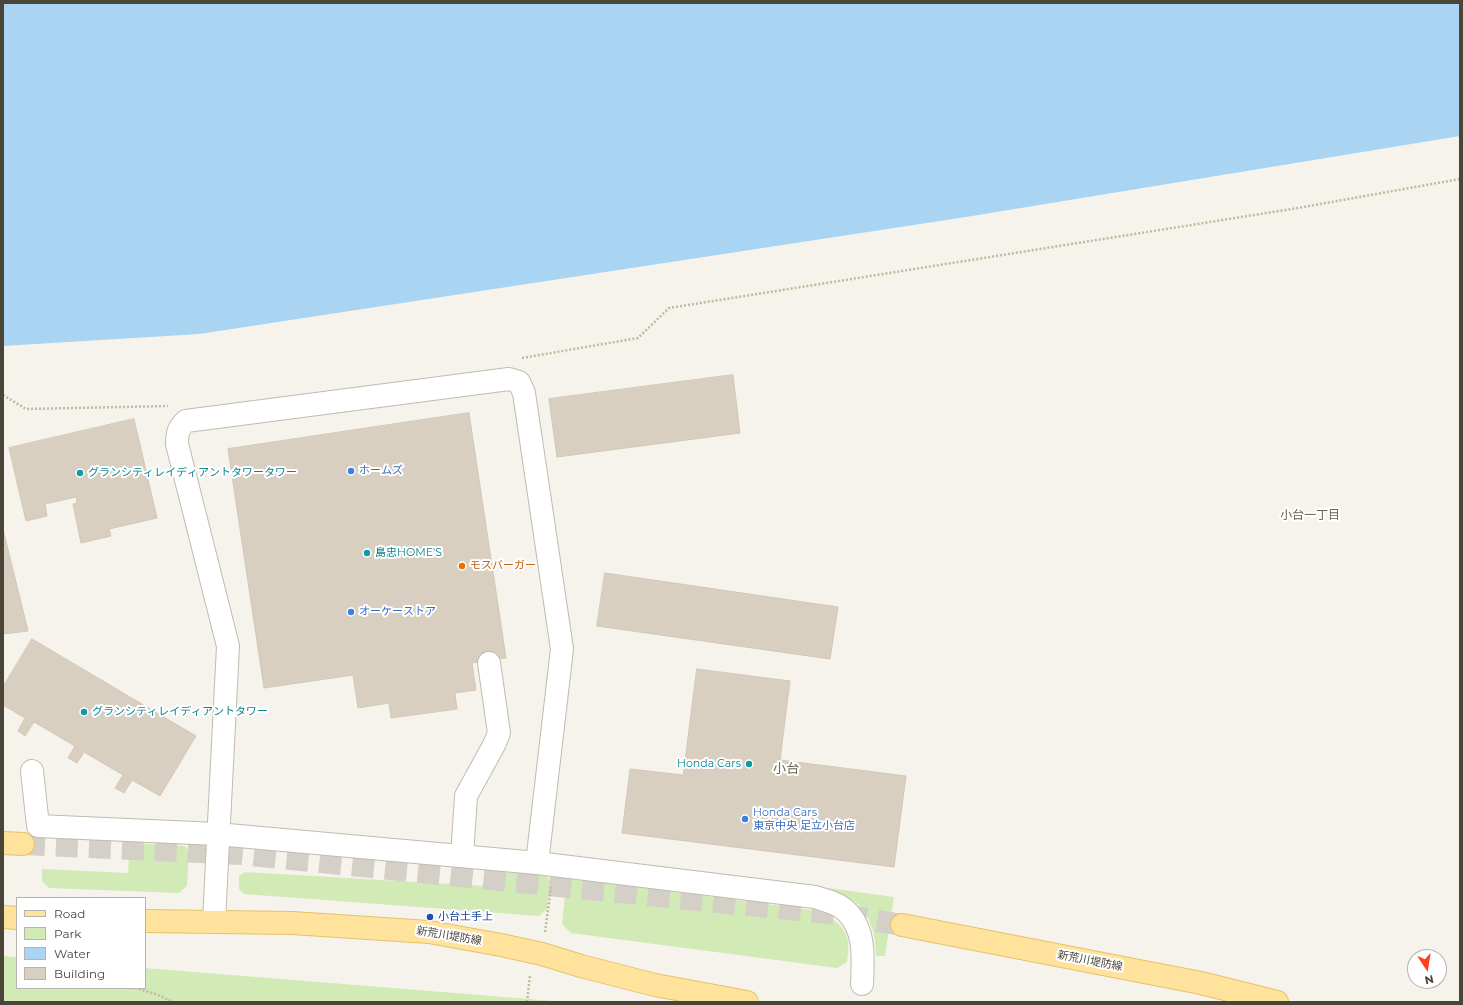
<!DOCTYPE html>
<html>
<head>
<meta charset="utf-8">
<style>
  body { margin:0 }
  #map { position:relative; width:1463px; height:1005px; overflow:hidden; background:#f6f3ec; font-family:Montserrat,sans-serif }
  canvas { display:block }
  .frame { position:absolute; inset:0; border:4px solid #4b4439; pointer-events:none }
  .legend { position:absolute; left:16px; top:897px; width:130px; height:92px; box-sizing:border-box; background:#fff; border:1px solid #b7b4b0; margin:0; padding:5px 7px; list-style:none; font-size:12px; color:#4b4439 }
  .legend li { display:flex; align-items:center; gap:8px; height:20px }
  .legend b { width:20px; border:1px solid #b7b4b0 }
  .north { position:absolute; left:1407px; top:949px; width:40px; height:40px; box-sizing:border-box; background:#fff; border:1px solid #b7b4b0; border-radius:50%; rotate:168deg; font-size:11px; font-weight:700; line-height:16px; text-align:center; color:#4b4439 }
  .north::after { content:''; display:block; margin:auto; width:14px; height:18px; background:#fc3f1d; clip-path:polygon(50% 0,100% 100%,50% 72%,0 100%) }
</style>
</head>
<body>
<div id="map">
<canvas width="1463" height="1005"></canvas>
<div class="frame"></div>
<ul class="legend">
<li><b style="height:5px;background:#ffe39c"></b>Road</li>
<li><b style="height:11px;background:#d2eab5"></b>Park</li>
<li><b style="height:11px;background:#a9d4f2"></b>Water</li>
<li><b style="height:11px;background:#d8cfc1"></b>Building</li>
</ul>
<div class="north">N</div>
</div>
<script>
const c = document.querySelector('canvas').getContext('2d');
c.lineJoin = 'round';
function fillPath(path, color) { c.fillStyle = color; c.fill(path, 'evenodd'); }
function stroke(path, color, width, dash) { c.strokeStyle = color; c.lineWidth = width; c.lineCap = dash ? 'butt' : 'round'; c.setLineDash(dash || []); c.stroke(path); }
function label(font, color, halo, rows, align = 'center') {
  c.font = font + ' Montserrat,"Noto Sans JP",sans-serif'; c.lineWidth = 4; c.setLineDash([]); c.textBaseline = 'middle'; c.strokeStyle = halo; c.fillStyle = color; for (const [text, x, y, turn = 0] of rows) {
    c.save(); c.translate(x, y); c.rotate((+turn || 0) * Math.PI / 180); c.textAlign = isNaN(turn) ? turn : align; if (halo) c.strokeText(text, 0, 0); c.fillText(text, 0, 0); c.restore();
  }
}
fillPath(new Path2D(`
  M130,843l55,3 4,6 -2,34 -8,7 -130,-5 -7,-7v-12l86,4z
  M485,870l62,6 3,5 -3,28 -8,7 -295,-22 -5,-5v-13l6,-4 239,14z
  M574,879l246,32c24,15 32,22 27,51l-10,6 -266,-35 -9,-9 4,-38z
  M828,888l66,9 -9,59h-9c0,-19 -5,-43 -22,-55 -8,-5 -18,-9 -26,-13z
  M3,956l14,1v31h128v-20l421,34h-563z`), '#d2eab5');
fillPath(new Path2D(`
  M3,3h1457v133l-494,81 -767,117 -196,12z`), '#a9d4f2');
const building = new Path2D(`
  M733,375l7,58 -183,24 -8,-58z
  M469,413l37,245 -34,5 4,27 -21,3 2,16 -66,9 -2,-15 -31,5 -5,-33 -89,13 -36,-239z
  M134,419l23,99 -48,11 2,7 -30,7 -8,-39 4,-1 -1,-6 -31,7 2,12 -21,5 -17,-73z
  M3,529l25,102 -25,3z
  M605,573l233,34 -8,52 -233,-33z
  M32,639l164,97 -36,60 -28,-16 -8,13 -9,-5 8,-13 -39,-23 -7,11 -9,-5 7,-12 -41,-24 -9,14 -7,-5 7,-13 -22,-13v-18z
  M697,669l93,12 -10,79 126,16 -12,91 -272,-34 8,-64 53,6z`);
fillPath(building, '#d8cfc1');
stroke(building, '#d3c7b4', 1);
stroke(new Path2D(`
  M23,844l218,10 596,60 65,11`), '#d4d0c8', 22, [22, 11]);
const minor = new Path2D(`
  M32,771l6,55 179,8 320,29 278,34c10,3 23,6 31,14 20,19 17,48 16,73
  M462,856l4,-60 28,-51 5,-12 -10,-70
  M214,921l14,-275 -51,-202c0,-10 1,-16 9,-23l323,-42 10,3 5,11 38,256 -25,214`);
const major = new Path2D(`
  M3,843l20,1
  M3,917l14,1
  M145,921l147,2 137,9 72,13 41,9 39,12 74,19 92,17
  M902,925l299,58 76,19`);
stroke(minor, '#c2bbae', 24);
stroke(major, '#e6c16a', 24);
stroke(new Path2D(`
  M522,358l116,-20 31,-30 629,-100 162,-29
  M3,395l23,14 142,-3
  M545,932l6,-45
  M135,988l21,6 17,8
  M527,1002l3,-27`), '#c4b79f', 2.5, [2, 2]);
stroke(minor, '#fff', 22);
stroke(major, '#ffe39c', 22);
for (const [x, y, r, color] of [
  [351,471,4,"#3f7fe0"],
  [80,473,4,"#0f9aa8"],
  [367,553,4,"#0f9aa8"],
  [462,566,4,"#e8710a"],
  [351,612,4,"#3f7fe0"],
  [84,712,4,"#0f9aa8"],
  [749,764,4,"#0f9aa8"],
  [745,819,4,"#3f7fe0"],
  [430,917,4,"#1a4fb4"]
]) { const dot = new Path2D(); dot.arc(x, y, r, 0, 2 * Math.PI); c.fillStyle = color; c.fill(dot); stroke(dot, '#fff', 1.5); }
label('11px', '#366cbe', '#fff', [
  ["ホームズ",359,471],
  ["オーケーストア",359,612],
  ["Honda Cars",753,813],
  ["東京中央 足立小台店",753,826]
], 'left');
label('11px', '#0d838f', '#fff', [
  ["グランシティレイディアントタワータワー",88,473],
  ["島忠HOME'S",375,553],
  ["グランシティレイディアントタワー",92,712],
  ["Honda Cars",741,764,"right"]
], 'left');
label('11px', '#c56008', '#fff', [
  ["モスバーガー",470,566]
], 'left');
label('11px', '#164399', '#fff', [
  ["小台土手上",438,917]
], 'left');
label('11px', '#4b4439', '#fff', [
  ["新荒川堤防線",449,936,9],
  ["新荒川堤防線",1090,961,11]
]);
label('12px', '#6e6250', '#fff', [
  ["小台一丁目",1310,515]
]);
label('13px', '#6e6250', '#fff', [
  ["小台",786,769]
]);
</script>
</body>
</html>
